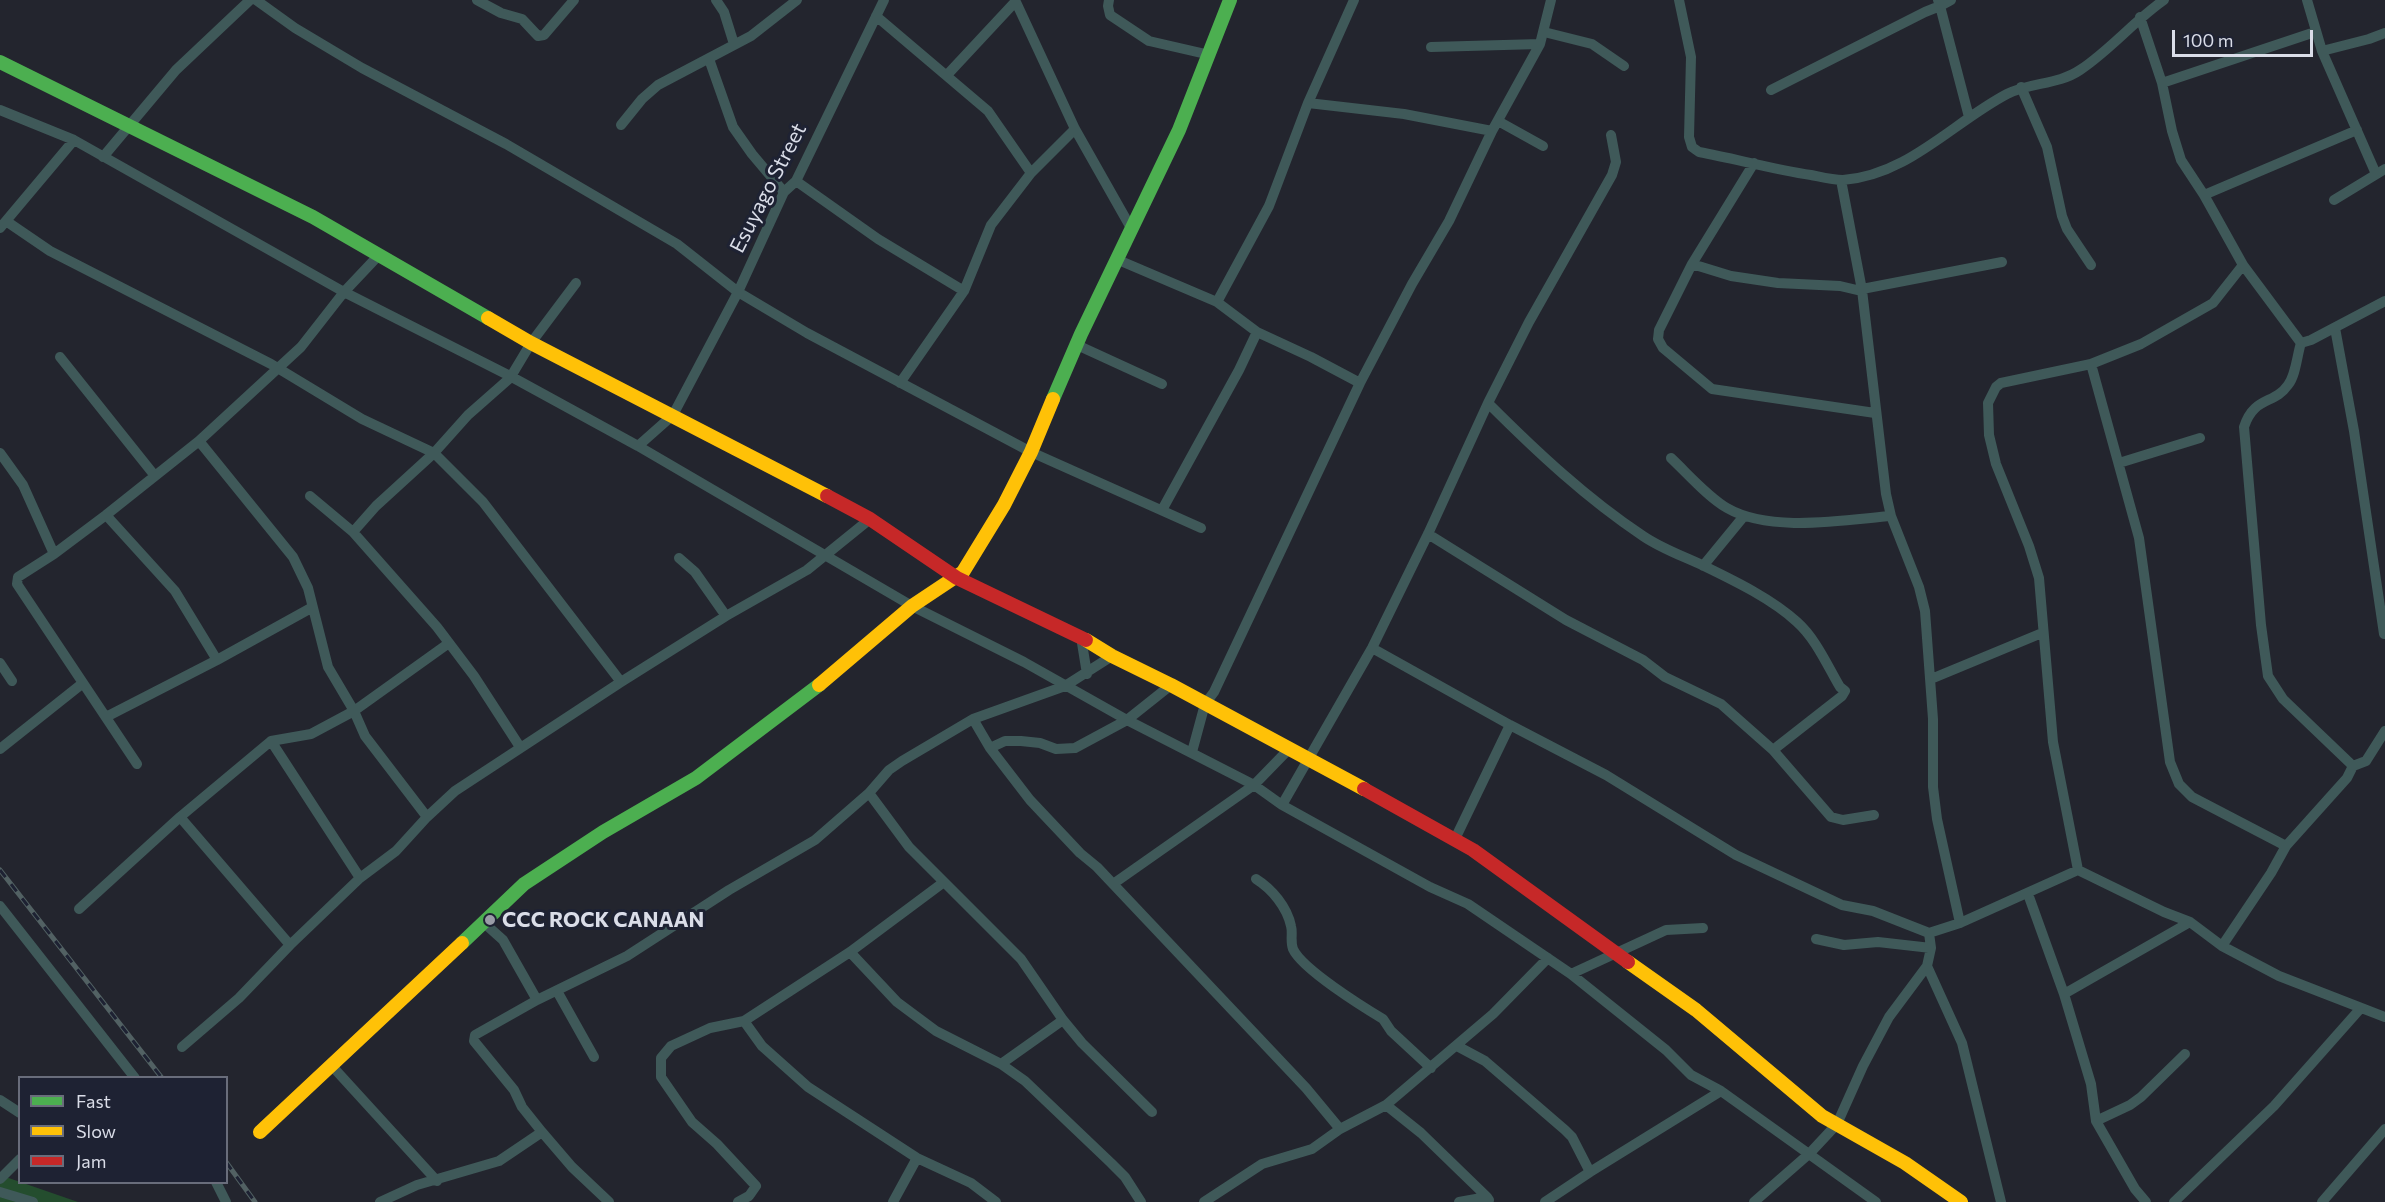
<!DOCTYPE html>
<html>
<head>
<meta charset="utf-8">
<style>
  body { margin:0 }
  #map { position:relative; width:2385px; height:1202px; overflow:hidden; background:#23252e; font-family:Commissioner,sans-serif }
  canvas { display:block }
  .legend { position:absolute; left:18px; top:1076px; width:210px; height:108px; box-sizing:border-box; background:#1e2233; border:2px solid #696d7b; margin:0; padding:8px 10px; list-style:none; font-size:18px; color:#dadde8 }
  .legend li { display:flex; align-items:center; gap:12px; height:30px }
  .legend b { width:30px; border:2px solid #696d7b }
  .scale { position:absolute; left:2172px; top:30px; width:141px; height:27px; box-sizing:border-box; border:3px solid #dadde8; border-top:0; padding-left:8px; font-size:18px; line-height:21px; white-space:nowrap; color:#dadde8; -webkit-text-stroke:4px #1e2233; paint-order:stroke }
</style>
</head>
<body>
<div id="map">
<canvas width="2385" height="1202"></canvas>
<ul class="legend">
<li><b style="height:8px;background:#4caf50"></b>Fast</li>
<li><b style="height:8px;background:#ffc107"></b>Slow</li>
<li><b style="height:8px;background:#c62828"></b>Jam</li>
</ul>
<div class="scale">100 m</div>
</div>
<script>
const c = document.querySelector('canvas').getContext('2d');
c.lineJoin = 'round';
function fillPath(path, color) { c.fillStyle = color; c.fill(path, 'evenodd'); }
function stroke(path, color, width, dash) { c.strokeStyle = color; c.lineWidth = width; c.lineCap = dash ? 'butt' : 'round'; c.setLineDash(dash || []); c.stroke(path); }
function label(font, color, halo, rows, align = 'center') {
  c.font = font + ' Commissioner,sans-serif'; c.lineWidth = 6; c.setLineDash([]); c.textBaseline = 'middle'; c.strokeStyle = halo; c.fillStyle = color; for (const [text, x, y, turn = 0] of rows) {
    c.save(); c.translate(x, y); c.rotate((+turn || 0) * Math.PI / 180); c.textAlign = isNaN(turn) ? turn : align; if (halo) c.strokeText(text, 0, 0); c.fillText(text, 0, 0); c.restore();
  }
}
fillPath(new Path2D(`
  M0,1175l78,27h-78z`), '#244d2e');
stroke(new Path2D(`
  M256,0l39,28 67,40 144,76 171,100 61,48 69,41 224,119 170,76
  M477,0l24,13 21,6 16,17 6,-1 30,-35
  M716,0l8,12 10,32
  M1015,0l60,129 56,99
  M1109,0l-1,6 2,9 39,26 61,14
  M1679,0l12,57 -2,80 3,10 7,5c37,7 74,17 112,23 10,2 22,5 32,5 65,-5 109,-57 164,-86 23,-12 51,-9 73,-24 29,-19 54,-49 84,-70
  M1951,0l-11,6 29,111
  M2307,0l15,51 54,123
  M876,16l112,95 43,62
  M2140,17l22,66 10,48 9,29 23,35 39,70 58,78 10,-3 74,-39
  M1544,32l48,12 32,22
  M1431,47l109,-3
  M2322,51l47,-12 16,-6
  M709,59l24,68 19,27 32,38
  M947,75l68,-73
  M2162,83l153,-51
  M2021,87l26,60 15,69 5,13 24,36
  M1771,90l154,-78 15,-6 -2,-6
  M1308,103l96,11 88,17
  M0,110l74,30 270,152 166,84 128,70 274,160 112,56 103,58 127,65 28,20 148,82 38,17 103,70 95,76 25,25 30,16 155,111
  M1498,121l45,25
  M621,125l21,-26 16,-14 93,-49 46,-36
  M103,157l73,-87 74,-70
  M1754,163l-62,101 -33,66 -1,9 5,9 49,41 163,24
  M1841,180l21,110 24,204 5,22 28,71 6,24 8,108v68l4,32 23,104
  M796,181l82,58 86,52
  M2204,195l153,-65
  M2334,200l51,-31
  M6,221l44,30 221,113 91,55 72,34 49,49 138,180
  M0,228l74,-88
  M1116,259l101,43 40,30 54,25 49,26
  M1692,264l39,12 47,7 62,3 17,4 145,-28
  M2243,265l-30,38 -72,41 -50,20 -90,19 -5,4 -8,16 1,32 7,29 33,82 10,32 14,164 25,128 86,42 26,10 32,24 57,30 106,41
  M1217,302l52,-96 39,-103 46,-103
  M2335,328l19,103 30,203
  M2301,343c-4,12 -5,32 -13,42 -14,20 -34,11 -44,42l17,198 7,51 15,23 70,67
  M1077,345l85,39
  M60,357l95,119
  M2091,364l48,174 31,224 9,22 13,13 94,49
  M900,383l64,-92 27,-66 40,-52 44,-44
  M1488,403c48,48 98,95 155,133 19,13 40,20 61,30 31,15 68,33 93,56 19,17 30,43 43,65l5,4 -3,5 -69,54
  M199,441l94,116 15,31 20,79 26,44 11,25 62,81
  M638,446l35,-31 65,-123 46,-100 12,-11 88,-181
  M0,453l23,32 31,69
  M1671,458c17,16 37,39 56,50 43,25 117,12 164,8
  M2119,463l81,-25
  M310,496l43,36
  M1162,510l77,-140 18,-38
  M106,515l69,76 42,69
  M1428,534l138,86 77,40 22,17 56,27 52,46 58,67 12,3 31,-5
  M679,558l16,14 31,44
  M1703,566l41,-50
  M1081,637l6,37
  M1372,648l138,77 96,50 130,80 106,50 31,6 56,22 2,15 -4,18 35,77 39,159
  M0,663l12,18
  M1931,679l111,-46
  M106,717l111,-57 94,-52
  M973,719l17,29 40,52 50,53 17,14 87,92 122,129 34,41
  M271,741l89,137
  M520,747l-46,-71 -37,-49 -84,-95 23,-26 58,-53 34,-38 42,-37 21,-35 45,-60
  M990,748l15,-7h16l19,2 16,6 19,-1 52,-28 44,-35
  M0,749l83,-66
  M1192,752l13,-48 9,-12 146,-309 52,-99 37,-63 43,-90 48,-87 11,-44
  M137,764l-120,-180 1,-7 36,-23 52,-39 93,-74 102,-94 43,-55 34,-36
  M869,793l40,54 112,112 42,61 19,23 70,69
  M1282,805l90,-157 56,-114 60,-131 41,-81 83,-147 4,-13 -5,-27
  M180,817l110,128
  M1455,839l55,-114
  M1256,879c16,10 31,28 35,47 2,7 -1,15 2,23 9,20 70,58 90,70l8,12 40,37
  M1113,884l141,-99 36,-37
  M2028,894l36,100 27,90 5,37 39,68 11,13
  M0,906l135,172
  M79,909l101,-92 91,-76 40,-7 43,-23 95,-68
  M483,922l20,18 34,60
  M1929,933l31,-10 118,-53
  M1816,939l28,6 34,-3 53,6
  M2222,946l49,-73 15,-27 61,-68 6,-12 13,-5 19,-30
  M850,952l47,50 39,29 65,33 24,17 86,82 14,14 16,25
  M1571,974l95,-44 37,-2
  M557,991l37,66
  M2064,994l126,-72
  M744,1021l18,25 46,41 109,71 54,25 25,19
  M1457,1046l28,15 80,69 7,7 18,35
  M182,1047l57,-49 51,-53 70,-67 36,-27 31,-34 28,-26 166,-109 105,-66 81,-46 63,-51
  M1001,1064l62,-44
  M332,1066l105,115
  M0,1100l20,13
  M1386,1105l107,-91 55,-56
  M2096,1121l34,-16 11,-8 44,-43
  M0,1179l20,-20
  M216,1182l10,20
  M0,1192l33,10
  M380,1202l37,-17 82,-24 43,-29
  M609,1202l-37,-35 -30,-35 -20,-25 -8,-17 -40,-49 1,-6 62,-35 90,-44 102,-66 86,-50 54,-47 20,-23 13,-9 71,-42 92,-33 47,-30
  M738,1202l11,-6 7,-10 -39,-42 -25,-22 -31,-45v-19l10,-12 39,-18 34,-7 106,-69 94,-70
  M893,1202l24,-44
  M1204,1202l58,-38 50,-15 28,-20 46,-24 35,28 66,64
  M1459,1202l28,-5 2,3
  M1545,1202l45,-30 131,-81
  M1754,1202l56,-49 27,-29 26,-58 26,-49 38,-51
  M2174,1202l100,-96 86,-97
  M2322,1202l63,-73`), '#3f5959', 10);
stroke(new Path2D(`
  M0,62l313,155 175,101
  M1053,399l28,-65 98,-204 51,-130
  M462,943l62,-59 79,-52 93,-54 123,-93`), '#4caf50', 14);
stroke(new Path2D(`
  M488,318l43,25 296,153
  M1086,640l26,16 59,29 193,104
  M819,685l93,-79 51,-34 41,-67 27,-53 22,-53
  M1628,962l68,48 126,106 83,47 56,39
  M260,1132l202,-189`), '#ffc107', 14);
stroke(new Path2D(`
  M827,496l43,23 87,59 129,62
  M1364,789l109,61 155,112`), '#c62828', 14);
const rail = new Path2D(`
  M0,870l162,208
  M226,1162l29,40`);
stroke(rail, '#526163', 5);
stroke(rail, '#1e2233', 3, [9]);
for (const [x, y, r, color] of [
  [490,920,6,"#9a9da7"]
]) { const dot = new Path2D(); dot.arc(x, y, r, 0, 2 * Math.PI); c.fillStyle = color; c.fill(dot); stroke(dot, '#1e2233', 2); }
label('21px', '#dadde8', '#1e2233', [
  ["Esuyago Street",768,188,-63]
]);
label('bold 21px', '#dadde8', '#1e2233', [
  ["CCC ROCK CANAAN",502,920]
], 'left');
</script>
</body>
</html>
